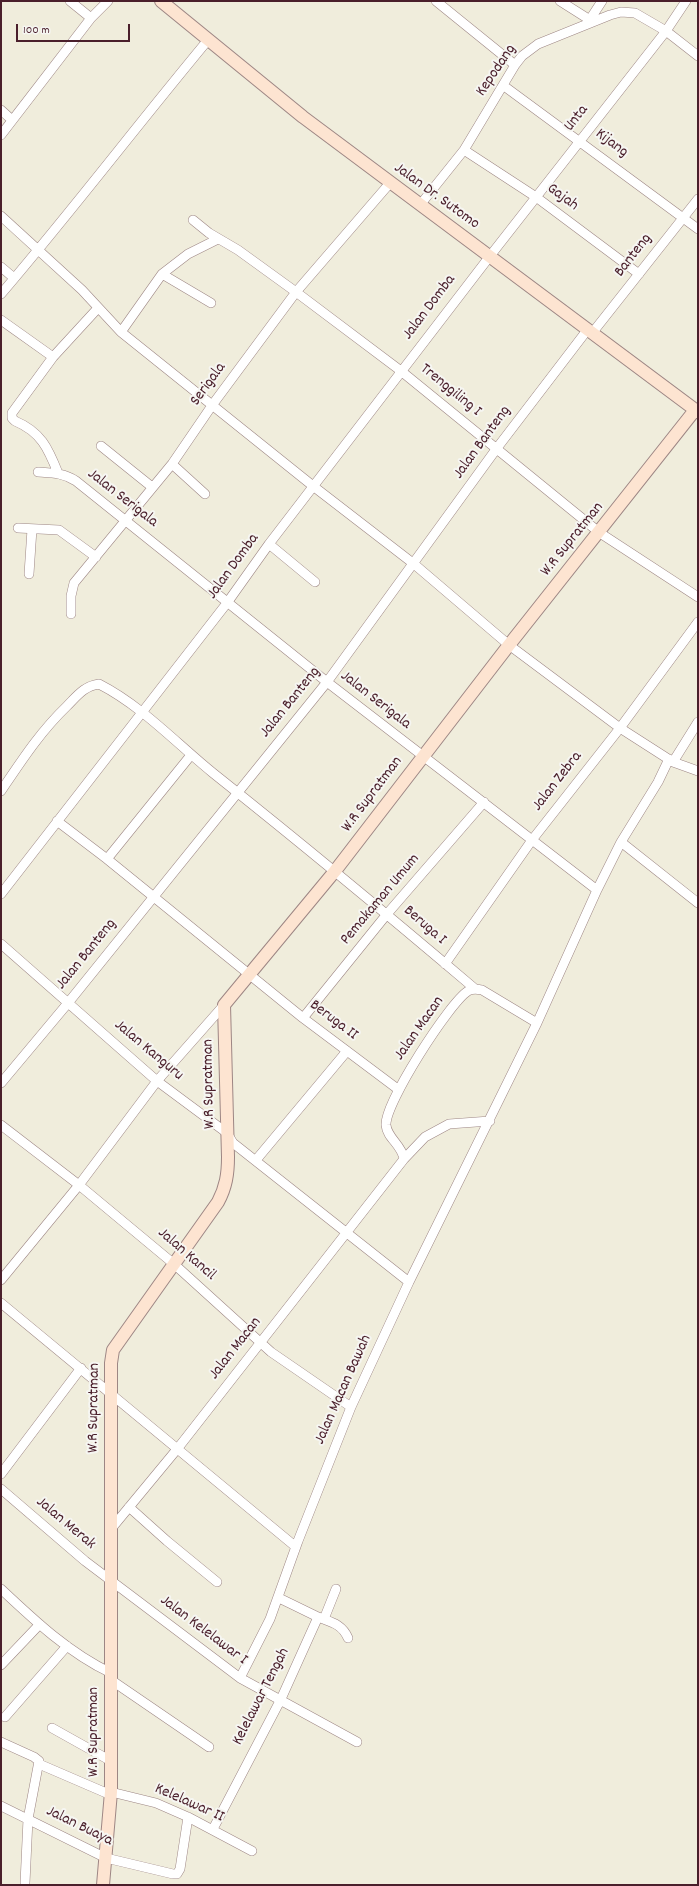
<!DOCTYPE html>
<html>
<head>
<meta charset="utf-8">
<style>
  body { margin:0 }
  #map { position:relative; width:699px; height:1886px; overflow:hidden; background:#f0eddc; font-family:Dekko,sans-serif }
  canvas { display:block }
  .frame { position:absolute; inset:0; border:2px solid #4a1f2b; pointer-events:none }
  .scale { position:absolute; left:16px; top:24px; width:114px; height:18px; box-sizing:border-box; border:2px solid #4a1f2b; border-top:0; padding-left:5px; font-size:12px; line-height:14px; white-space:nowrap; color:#4a1f2b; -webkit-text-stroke:3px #f6f6f2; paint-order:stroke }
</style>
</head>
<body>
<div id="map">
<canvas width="699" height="1886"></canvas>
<div class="frame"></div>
<div class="scale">100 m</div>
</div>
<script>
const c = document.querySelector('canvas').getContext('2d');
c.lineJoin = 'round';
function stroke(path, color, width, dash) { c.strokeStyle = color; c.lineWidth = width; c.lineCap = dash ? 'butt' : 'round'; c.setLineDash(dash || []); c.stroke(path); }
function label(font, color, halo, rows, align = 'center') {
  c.font = font + ' Dekko,sans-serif'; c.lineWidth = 4; c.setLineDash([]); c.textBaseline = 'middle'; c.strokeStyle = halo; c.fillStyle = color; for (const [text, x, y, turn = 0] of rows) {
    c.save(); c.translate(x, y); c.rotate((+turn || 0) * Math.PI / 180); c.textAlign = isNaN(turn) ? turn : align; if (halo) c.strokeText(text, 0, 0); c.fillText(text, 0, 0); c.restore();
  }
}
const street = new Path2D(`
  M70,1l21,17
  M436,1l79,64
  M560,1l30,19
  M587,24l15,-23
  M504,86l194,143
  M1,110l11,10
  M1,135l90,-117 17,-17
  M464,150l72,47 103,77
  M420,205l44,-55 51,-85 7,-9 16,-12 72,-29 11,-3 14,1 31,18 32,25
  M1,216l81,74 39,42 192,154 101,78 95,81 111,83 53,34 25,9
  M193,220l16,13 29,17 58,42 105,79 199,162 98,64
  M1,267l13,11
  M162,274l49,29
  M1,294c71,-83 137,-170 207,-254
  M1,320l52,37
  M121,332l41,-58 26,-20 30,-15
  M593,332l105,-133
  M101,446l51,41
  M172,464l33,30
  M38,472c14,1 26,1 38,9l251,201 270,208
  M58,473c-10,-25 -17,-41 -43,-52l-3,-3v-5l41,-56 45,-49
  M18,528l41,2 37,27
  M269,544l46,38
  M29,574l3,-45
  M71,614v-18l3,-13 98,-119 41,-60 83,-112 94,-109
  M673,762l25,-40
  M1,791c21,-31 39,-59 66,-85 10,-10 17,-20 32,-22 43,22 77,59 114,89 88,70 175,142 261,215
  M57,821l50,38 196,159 96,72
  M621,842l77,61
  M107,859l84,-104
  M1,894l226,-291 42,-59 221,-288 176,-225 20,-30
  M1,944l156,137 70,52 6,10 176,139
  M445,964l87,-124 88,-112 78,-106
  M303,1018l84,-104 97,-112
  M1,1083l67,-80 259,-321 170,-234 91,-119
  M1,1125l78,60 95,79 97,88 80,55
  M404,1159c-2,-14 -17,-21 -18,-34 -1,-22 63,-122 82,-134 5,-3 9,-2 14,-1l55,33
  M256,1160l91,-109
  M1,1280l78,-95 78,-104 67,-76
  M1,1303l295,244
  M1,1474l80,-106
  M1,1489l84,72 155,117 117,64
  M129,1507l38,34 50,41
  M111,1529l67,-81 226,-289 21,-22 24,-13 41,-3
  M1,1589c34,32 68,64 110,84
  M318,1617c13,5 24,7 30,21
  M324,1619l12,-30
  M1,1665l38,-40
  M240,1678l30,-59 28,-78 53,-134 58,-125 128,-259 60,-133 24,-48 37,-60 11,-23
  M111,1680l98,67
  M5,1717l62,-71
  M52,1728l59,33
  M1,1742l33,15 5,4 -11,58 -3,64
  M39,1764l72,31
  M111,1792l45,11 32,14 64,34
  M1,1806l105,52 67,16h4l3,-5 8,-52
  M213,1829l68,-130 37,-82 -39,-19`);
const secondary = new Path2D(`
  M161,1l142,116 395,295
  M103,1885l8,-93v-429l2,-13 105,-148c8,-15 10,-28 10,-45l-4,-152 111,-134 174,-226 186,-235`);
stroke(street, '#9d8684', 10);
stroke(secondary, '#9d8684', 14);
stroke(street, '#fff', 9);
stroke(secondary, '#fde4d1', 12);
label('16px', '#4a1f2b', '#f6f6f2', [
  ["Kepodang",497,71,-56],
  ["Unta",577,119,-52],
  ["Kijang",611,144,37],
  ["Jalan Dr. Sutomo",436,197,36],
  ["Gajah",562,198,36],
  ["Banteng",634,256,-52],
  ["Jalan Domba",430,308,-53],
  ["Serigala",209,385,-54],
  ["Trenggiling I",450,391,39],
  ["Jalan Banteng",483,443,-54],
  ["Jalan Serigala",122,499,38],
  ["W.R Supratman",573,540,-51],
  ["Jalan Domba",234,567,-54],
  ["Jalan Serigala",375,701,38],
  ["Jalan Banteng",291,703,-51],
  ["Jalan Zebra",558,782,-52],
  ["W.R Supratman",373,795,-53],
  ["Pemakaman Umum",381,900,-50],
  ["Beruga I",424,926,41],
  ["Jalan Banteng",87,955,-51],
  ["Beruga II",333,1021,37],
  ["Jalan Macan",420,1029,-55],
  ["Jalan Kanguru",148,1051,40],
  ["W.R Supratman",210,1084,-91],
  ["Jalan Kancil",186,1255,41],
  ["Jalan Macan",236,1349,-52],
  ["Jalan Macan Bawah",344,1390,-66],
  ["W.R Supratman",95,1408,-89],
  ["Jalan Merak",65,1524,40],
  ["Jalan Kelelawar I",203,1631,37],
  ["Kelelawar Tengah",262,1697,-63],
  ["W.R Supratman",95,1732,-90],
  ["Kelelawar II",189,1804,24],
  ["Jalan Buaya",79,1827,26]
]);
</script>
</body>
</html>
